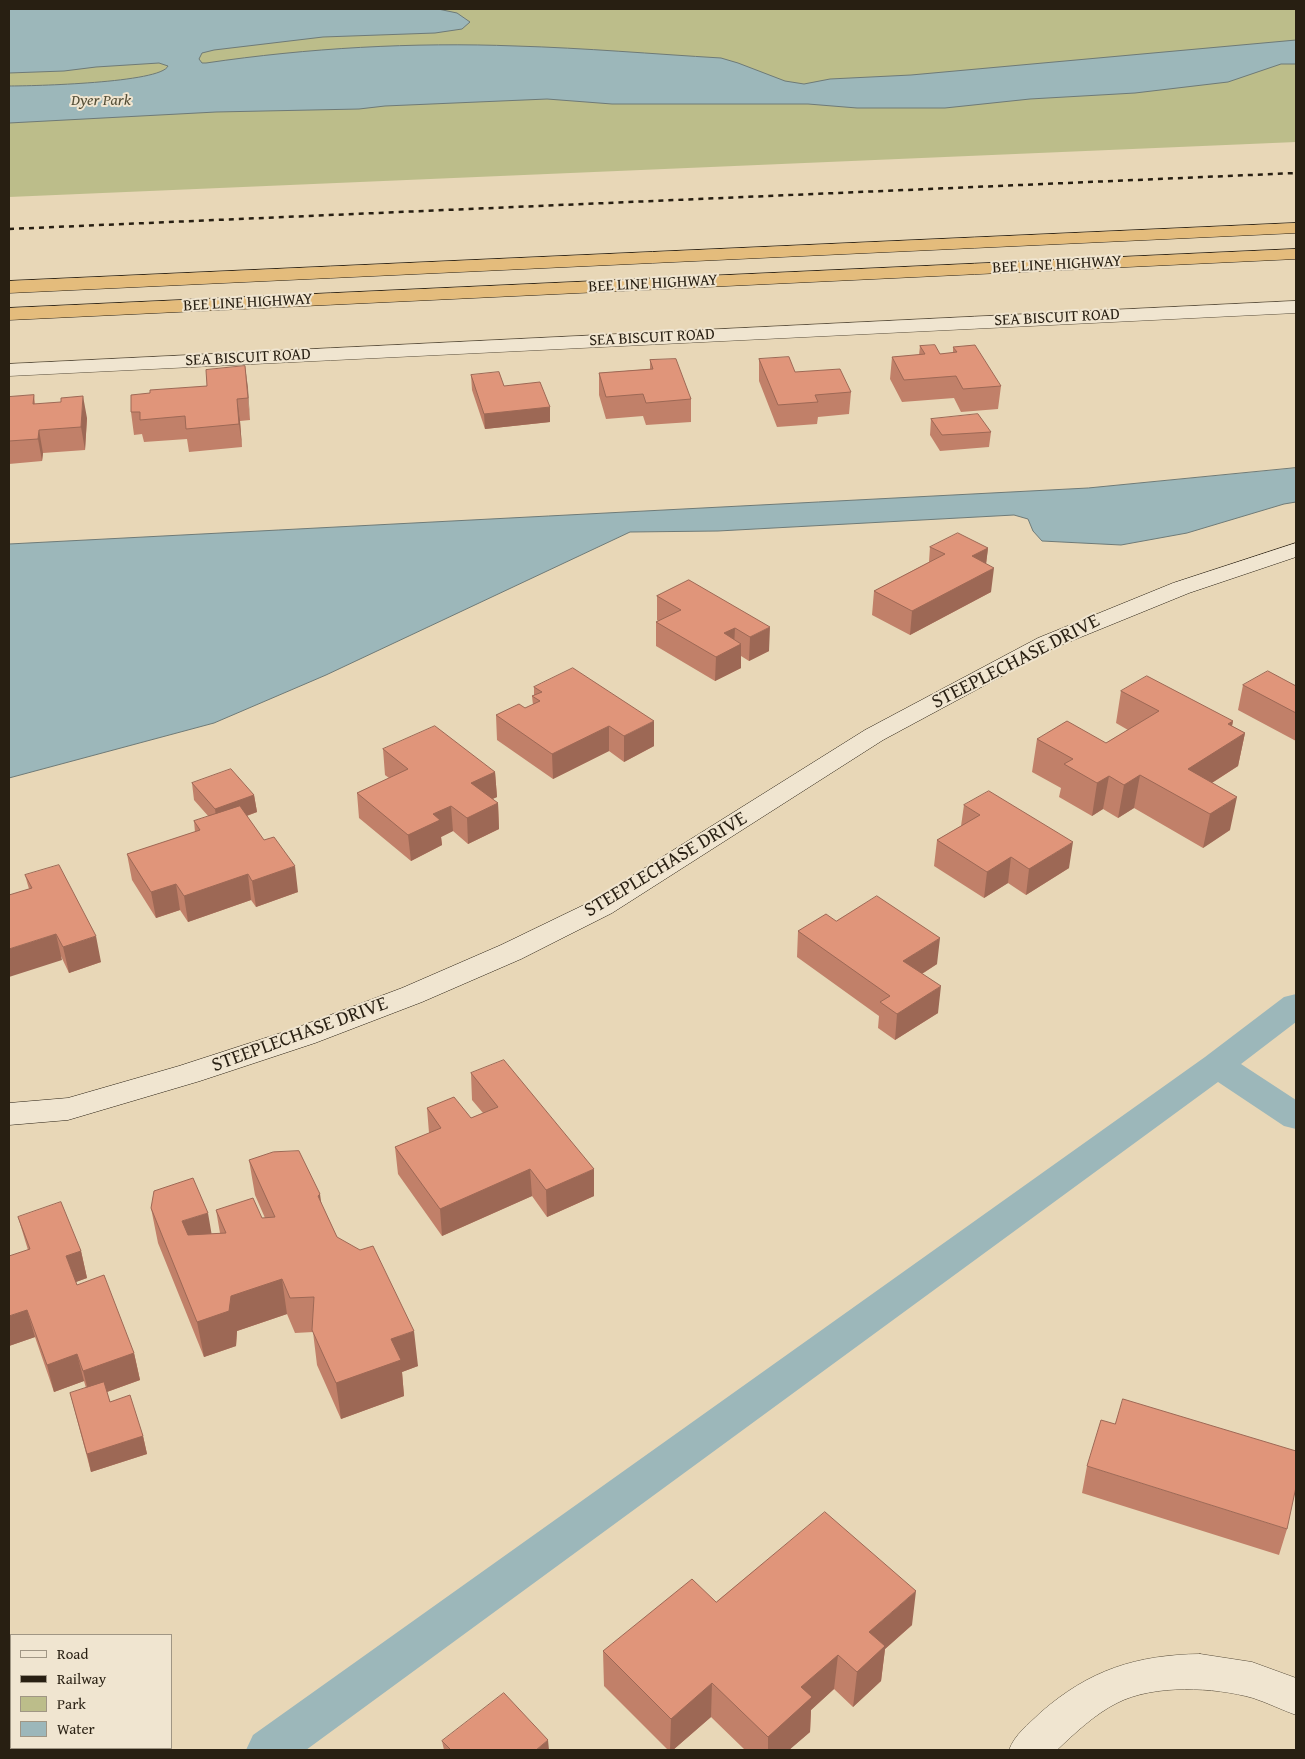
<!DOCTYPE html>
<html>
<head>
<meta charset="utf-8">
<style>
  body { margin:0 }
  #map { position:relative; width:1305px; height:1759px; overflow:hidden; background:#e8d7b7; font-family:"Gentium Book Plus",serif }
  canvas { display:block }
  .frame { position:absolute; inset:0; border:10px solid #281f12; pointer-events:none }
  .legend { position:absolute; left:10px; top:1634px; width:162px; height:115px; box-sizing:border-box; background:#f0e5d0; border:1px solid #a09684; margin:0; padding:6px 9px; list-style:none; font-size:15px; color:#281f12 }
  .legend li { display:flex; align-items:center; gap:10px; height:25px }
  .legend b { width:25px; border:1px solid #a09684 }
</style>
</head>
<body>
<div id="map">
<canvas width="1305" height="1759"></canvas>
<div class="frame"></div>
<ul class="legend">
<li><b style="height:6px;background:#f0e5d0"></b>Road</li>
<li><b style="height:6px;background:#281f12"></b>Railway</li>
<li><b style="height:14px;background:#bcbd8a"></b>Park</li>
<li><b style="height:14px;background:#9cb7ba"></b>Water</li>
</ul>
</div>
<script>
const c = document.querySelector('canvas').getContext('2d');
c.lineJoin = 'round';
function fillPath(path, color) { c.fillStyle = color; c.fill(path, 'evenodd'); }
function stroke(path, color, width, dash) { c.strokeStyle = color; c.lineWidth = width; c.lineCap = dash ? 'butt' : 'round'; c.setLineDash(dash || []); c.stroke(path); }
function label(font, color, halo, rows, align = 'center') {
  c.font = font + ' "Gentium Book Plus",serif'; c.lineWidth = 4; c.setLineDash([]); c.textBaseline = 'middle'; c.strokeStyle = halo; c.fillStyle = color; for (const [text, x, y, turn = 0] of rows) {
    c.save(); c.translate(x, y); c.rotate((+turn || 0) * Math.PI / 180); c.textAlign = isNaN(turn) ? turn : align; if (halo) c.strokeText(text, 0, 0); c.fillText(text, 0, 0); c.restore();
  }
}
fillPath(new Path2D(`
  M9,9h1287v133l-1287,55z`), '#bcbd8a');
const water = new Path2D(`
  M9,9h429l19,4 13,9 -8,7 -27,4 -112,4 -109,13 -12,3 -3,6 3,4h4c102,-15 207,-21 310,-17 69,2 137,8 205,12l17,5 47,18 19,3 26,-5 81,-4 385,-35v24h-15l-53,18 -93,11 -105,6 -85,9h-88l-49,-4h-196l-65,-5 -162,7 -26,3 -143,3 -207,11v-37c23,0 152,-3 159,-20l-9,-3 -63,4 -32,4 -55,2z
  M1296,468v34l-12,2 -97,29 -66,12 -79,-4 -9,-10 -5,-12 -14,-4 -296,16 -88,1 -304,143 -112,48 -205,55v-234l1079,-56z`);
fillPath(water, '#9cb7ba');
stroke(water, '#6e7a77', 1);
fillPath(new Path2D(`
  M1296,994v28l-55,42 55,36v29l-12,-3 -66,-44 -912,668h-60l7,-15 952,-678 79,-60z`), '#9cb7ba');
const street = new Path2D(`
  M1296,301v12l-1287,63v-12z
  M1200,1654l52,8 44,16v37c-14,-5 -28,-12 -43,-17 -39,-11 -99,-14 -136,5 -22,11 -42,30 -60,47h-48c6,-16 19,-25 31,-37 49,-43 96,-58 160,-59z`);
const secondary = new Path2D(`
  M1296,543v14l-107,36 -135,55 -171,92 -271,173 -91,46 -99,43 -107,41 -115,38 -132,39 -59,5v-22l59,-5 111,-32 114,-37 109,-41 99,-43 91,-44 273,-171 173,-92 135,-55z`);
const highway = new Path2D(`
  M1296,223v10l-1287,60v-12z
  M1296,249v10l-1287,61v-12z`);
stroke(street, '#584d3b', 1);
stroke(secondary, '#281f12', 1);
stroke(highway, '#281f12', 1);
fillPath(street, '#f0e5d0');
fillPath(secondary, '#f0e5d0');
fillPath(highway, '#e4bc7c');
stroke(new Path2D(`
  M9,229l1287,-56`), '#281f12', 2.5, [5, 5]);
fillPath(new Path2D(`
  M920,346l20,8 13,-1v-6l48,39 -3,23 -37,3 -7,-14 -52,4 -12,-23 2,-22 27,-2z
  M759,359l92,33 -2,22 -31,3 -1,7 -40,3 -18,-46z
  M650,360l41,39v23l-45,3 -3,-9 -37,3 -7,-24v-22l51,-4z
  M245,366l5,54 -10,1 2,26 -53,5 -2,-13 -43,3 -2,-8 -8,1 -3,-23 19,-19 57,-7z
  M471,375l33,11 46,21v15l-65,7 -13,-39z
  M34,395l1,9 52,14 -2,32 -42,3 -1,8 -33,3v-67z
  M931,419l60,13 -2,15 -49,4 -10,-16z
  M930,547l58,1 -2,16 5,28 -81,43 -38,-20 2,-24 55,-29z
  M689,580l80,71 -20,10 -8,-5v12l-26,13 -59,-35v-24l2,-1 -1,-1v-24z
  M1243,685l53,1v55l-58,-31z
  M534,687l120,59 -30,16 -15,-11 -56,28 -56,-39 -1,-25 29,-7 8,-3 -1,-9 2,-1z
  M1121,691l112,30 -1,5 13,7 -7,33 -26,17 18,47 -27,18 -69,-40 -16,10 -15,-9 -11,7 -33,-19 2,-9 -29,-16 5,-33 69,4 22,-13 -12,-7z
  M383,749l112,23 2,25 -5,2 6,4 1,26 -31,15 -15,-13 -12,6 1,8 -31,16 -52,-43 -2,-25 32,-15 -4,-3z
  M192,783l62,12 3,17 -10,4 51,76 -42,15 -5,-7 -63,22 -8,-12 -24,8 -24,-38 -5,-26 68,-22 -1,-11 15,-4 -15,-17z
  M964,805l105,63 -43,27 -18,-12 -24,15 -50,-32 3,-26 24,-14z
  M25,875l76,87 -32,11 -40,-84z
  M836,921l101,43 -15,10 16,39 -43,27 -17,-12 1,-12 -82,-59 1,-26z
  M471,1073l123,123 -47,21 -15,-21 -90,40 -44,-62 -3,-27 34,-14 -2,-25 44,10 12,-5 -11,-13z
  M249,1160l72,43 16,34 81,129 -16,6 2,24 -63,23 -24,-54 -4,-33 -18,1 -8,-19 -50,17 -1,15 -32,11 -46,-114 -7,-35 60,26 9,-1 -4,-23 46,8h3l-10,-23z
  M18,1217l63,34 6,27 -11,4 1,3 57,68 6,27 -33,12 3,10 33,34 4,18 -56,18 -21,-79 16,-5 -2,-7 -30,11 -19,-55 -26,9 19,-96z
  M1087,1466l200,63 -8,26 -197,-62z
  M716,1602l196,23 -27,24 -4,32 -28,26 -19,-18 -23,21 -1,22 -21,18h-44l-34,-33 -38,33h-5l-64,-64 -1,-35z
  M442,1741l107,9h-105z`), '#c18069');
fillPath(new Path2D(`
  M245,366l3,22 2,32 -2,-22z
  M83,396l4,22 -2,32 -4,-23z
  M237,399l3,22 2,26 -3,-23z
  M550,407v15l-65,7 -1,-15z
  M39,430l4,23 -1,8 -4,-22z
  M988,548l-3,24 -13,-16z
  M994,568l-3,24 -81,43 2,-24z
  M770,627l-1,24 -20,10 1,-24z
  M735,628l-1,19 7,-3v24l-26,13 1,-24 8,-24z
  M654,721v25l-30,16v-26z
  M1233,721l-5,23 17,-11 -7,33 -53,34 3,-31 40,-45z
  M609,726v25l-56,28 -1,-25z
  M495,772l2,25 -24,11 -2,-25z
  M1140,775l-6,33 -16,10 6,-33z
  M1109,776l-6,33 -11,7 5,-33z
  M254,795l3,17 -40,14 -2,-17z
  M1237,797l-7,33 -27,18 7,-34z
  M498,803l1,26 -31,15 -1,-26z
  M451,806l2,25 -12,6 1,8 -31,16 -3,-26 25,-21z
  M1073,842l-4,26 -43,27 3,-26z
  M1011,857l-3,26 -24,15 3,-26z
  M295,866l3,26 -42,15 -4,-26z
  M248,874l3,26 -63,22 -4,-26z
  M176,884l4,26 -24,8 -5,-26z
  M56,934l6,26 -53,17v-28z
  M96,936l5,26 -32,11 -6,-26z
  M940,938l-3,26 -36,23 2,-26z
  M941,986l-3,27 -43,27 2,-26z
  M530,1169l2,27 -90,40 -2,-27z
  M594,1169v27l-47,21 -1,-27z
  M320,1194l5,35 -7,-33z
  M208,1213l6,35 -25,8 -7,-35z
  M81,1251l6,27 -14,5 -7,-27z
  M282,1279l5,35 -50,17 -1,15 -32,11 -7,-35 34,-26z
  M27,1310l8,27 -26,9v-30z
  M414,1331l4,35 -16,6 2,24 -63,23 -5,-36 55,-44z
  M134,1353l6,27 -50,18 -7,-27z
  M77,1354l7,27 -30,11 -7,-27z
  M143,1436l4,18 -56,18 -4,-18z
  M916,1591l-4,34 -27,24 -4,32 -28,26 4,-35 12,-40z
  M838,1655l-4,34 -23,21 -1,22 -21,18h-21v-13l33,-50z
  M712,1683l-1,34 -38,33h-3l1,-31z
  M548,1740l1,10h-13z`), '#9d6855');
const building = new Path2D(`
  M935,345l5,9 17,-2 -4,-5 22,-2 26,41 -38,3 -7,-13 -52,4 -12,-23 33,-3 -5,-8z
  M789,357l6,15 45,-3 11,23 -36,3 3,7 -40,3 -19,-46z
  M676,359l15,40 -45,4 -3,-9 -37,3 -7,-24 54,-4 -3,-9z
  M245,366l3,32 -11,1 2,25 -53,5 -1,-13 -45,4v-8h-9v-17l19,-2v-3l57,-4 -1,-16z
  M499,372l5,14 36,-4 10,25 -66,7 -13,-39z
  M34,395l-1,9 28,-2v-4l22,-2 -2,31 -42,3 -1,9 -29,2v-44z
  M978,414l13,18 -49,3 -11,-16z
  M958,533l30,15 -16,8 22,12 -82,43 -38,-20 71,-37 -15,-7z
  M689,580l81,47 -20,10 -15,-9 -11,5 17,11 -25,13 -60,-35 25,-12 -24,-14z
  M573,668l81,53 -30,15 -15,-10 -57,28 -56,-39 23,-11 6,4 15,-7 -8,-5 10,-4 -8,-5z
  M1268,671l28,15v27l-53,-28z
  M1147,676l86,45 -5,3 17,9 -57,36 49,28 -27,17 -70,-39 -16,10 -15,-9 -12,7 -33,-19 9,-5 -36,-20 30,-18 39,22 53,-32 -38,-20z
  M435,726l60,46 -24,11 27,20 -31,15 -16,-12 -18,8 7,6 -32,15 -51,-42 51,-24 -25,-20z
  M231,769l23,26 -39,14 -23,-26z
  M989,791l84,51 -44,27 -18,-12 -24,15 -50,-32 43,-25 -16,-10z
  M240,806l24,34 10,-3 21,29 -43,15 -4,-7 -64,22 -8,-12 -25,8 -24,-38 73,-24 -6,-9z
  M59,865l37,71 -33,11 -7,-13 -47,15v-54l23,-7 -7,-13z
  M877,896l63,42 -37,23 38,25 -44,28 -17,-12 10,-6 -92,-65 28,-17 10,7z
  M504,1060l90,109 -48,21 -16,-21 -90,40 -45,-62 46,-19 -14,-20 27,-11 17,21 27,-11 -27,-34z
  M299,1151l21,43 -2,2 19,41 23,13 13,-4 41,85 -23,8 10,21 -65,23 -24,-53 2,-33 -24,1 -8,-19 -51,17 -2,15 -32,11 -46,-114 3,-17 39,-13 15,35 -26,8 6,14 38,-2 -10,-23 37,-12 9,20 13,-1 -26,-57 24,-8z
  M61,1202l20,49 -15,5 11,29 27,-10 30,78 -51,18 -6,-17 -30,11 -20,-55 -18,6v-60l21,-7 -12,-32z
  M104,1382l6,20 20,-7 13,41 -56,18 -17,-61z
  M1123,1399l173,52v36l-9,42 -200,-63 14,-46 14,4z
  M825,1512l91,79 -47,41 16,14 -28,26 -19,-17 -37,32 11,10 -44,40 -56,-54 -41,36 -68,-68 89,-72 24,23z
  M504,1693l44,47 -12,10h-85l-9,-9z`);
fillPath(building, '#e0957a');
stroke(building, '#9d6855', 1);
label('italic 16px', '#544e36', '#f0e5d0', [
  ["Dyer Park",101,101]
]);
label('16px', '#281f12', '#f0e5d0', [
  ["BEE LINE HIGHWAY",1057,265,-3],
  ["BEE LINE HIGHWAY",653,284,-3],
  ["BEE LINE HIGHWAY",248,303,-3],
  ["SEA BISCUIT ROAD",1057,318,-3],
  ["SEA BISCUIT ROAD",652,338,-3],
  ["SEA BISCUIT ROAD",248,358,-3]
]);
label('20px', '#281f12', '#f0e5d0', [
  ["STEEPLECHASE DRIVE",1016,662,-27],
  ["STEEPLECHASE DRIVE",666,865,-31],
  ["STEEPLECHASE DRIVE",300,1035,-20]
]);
</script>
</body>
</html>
